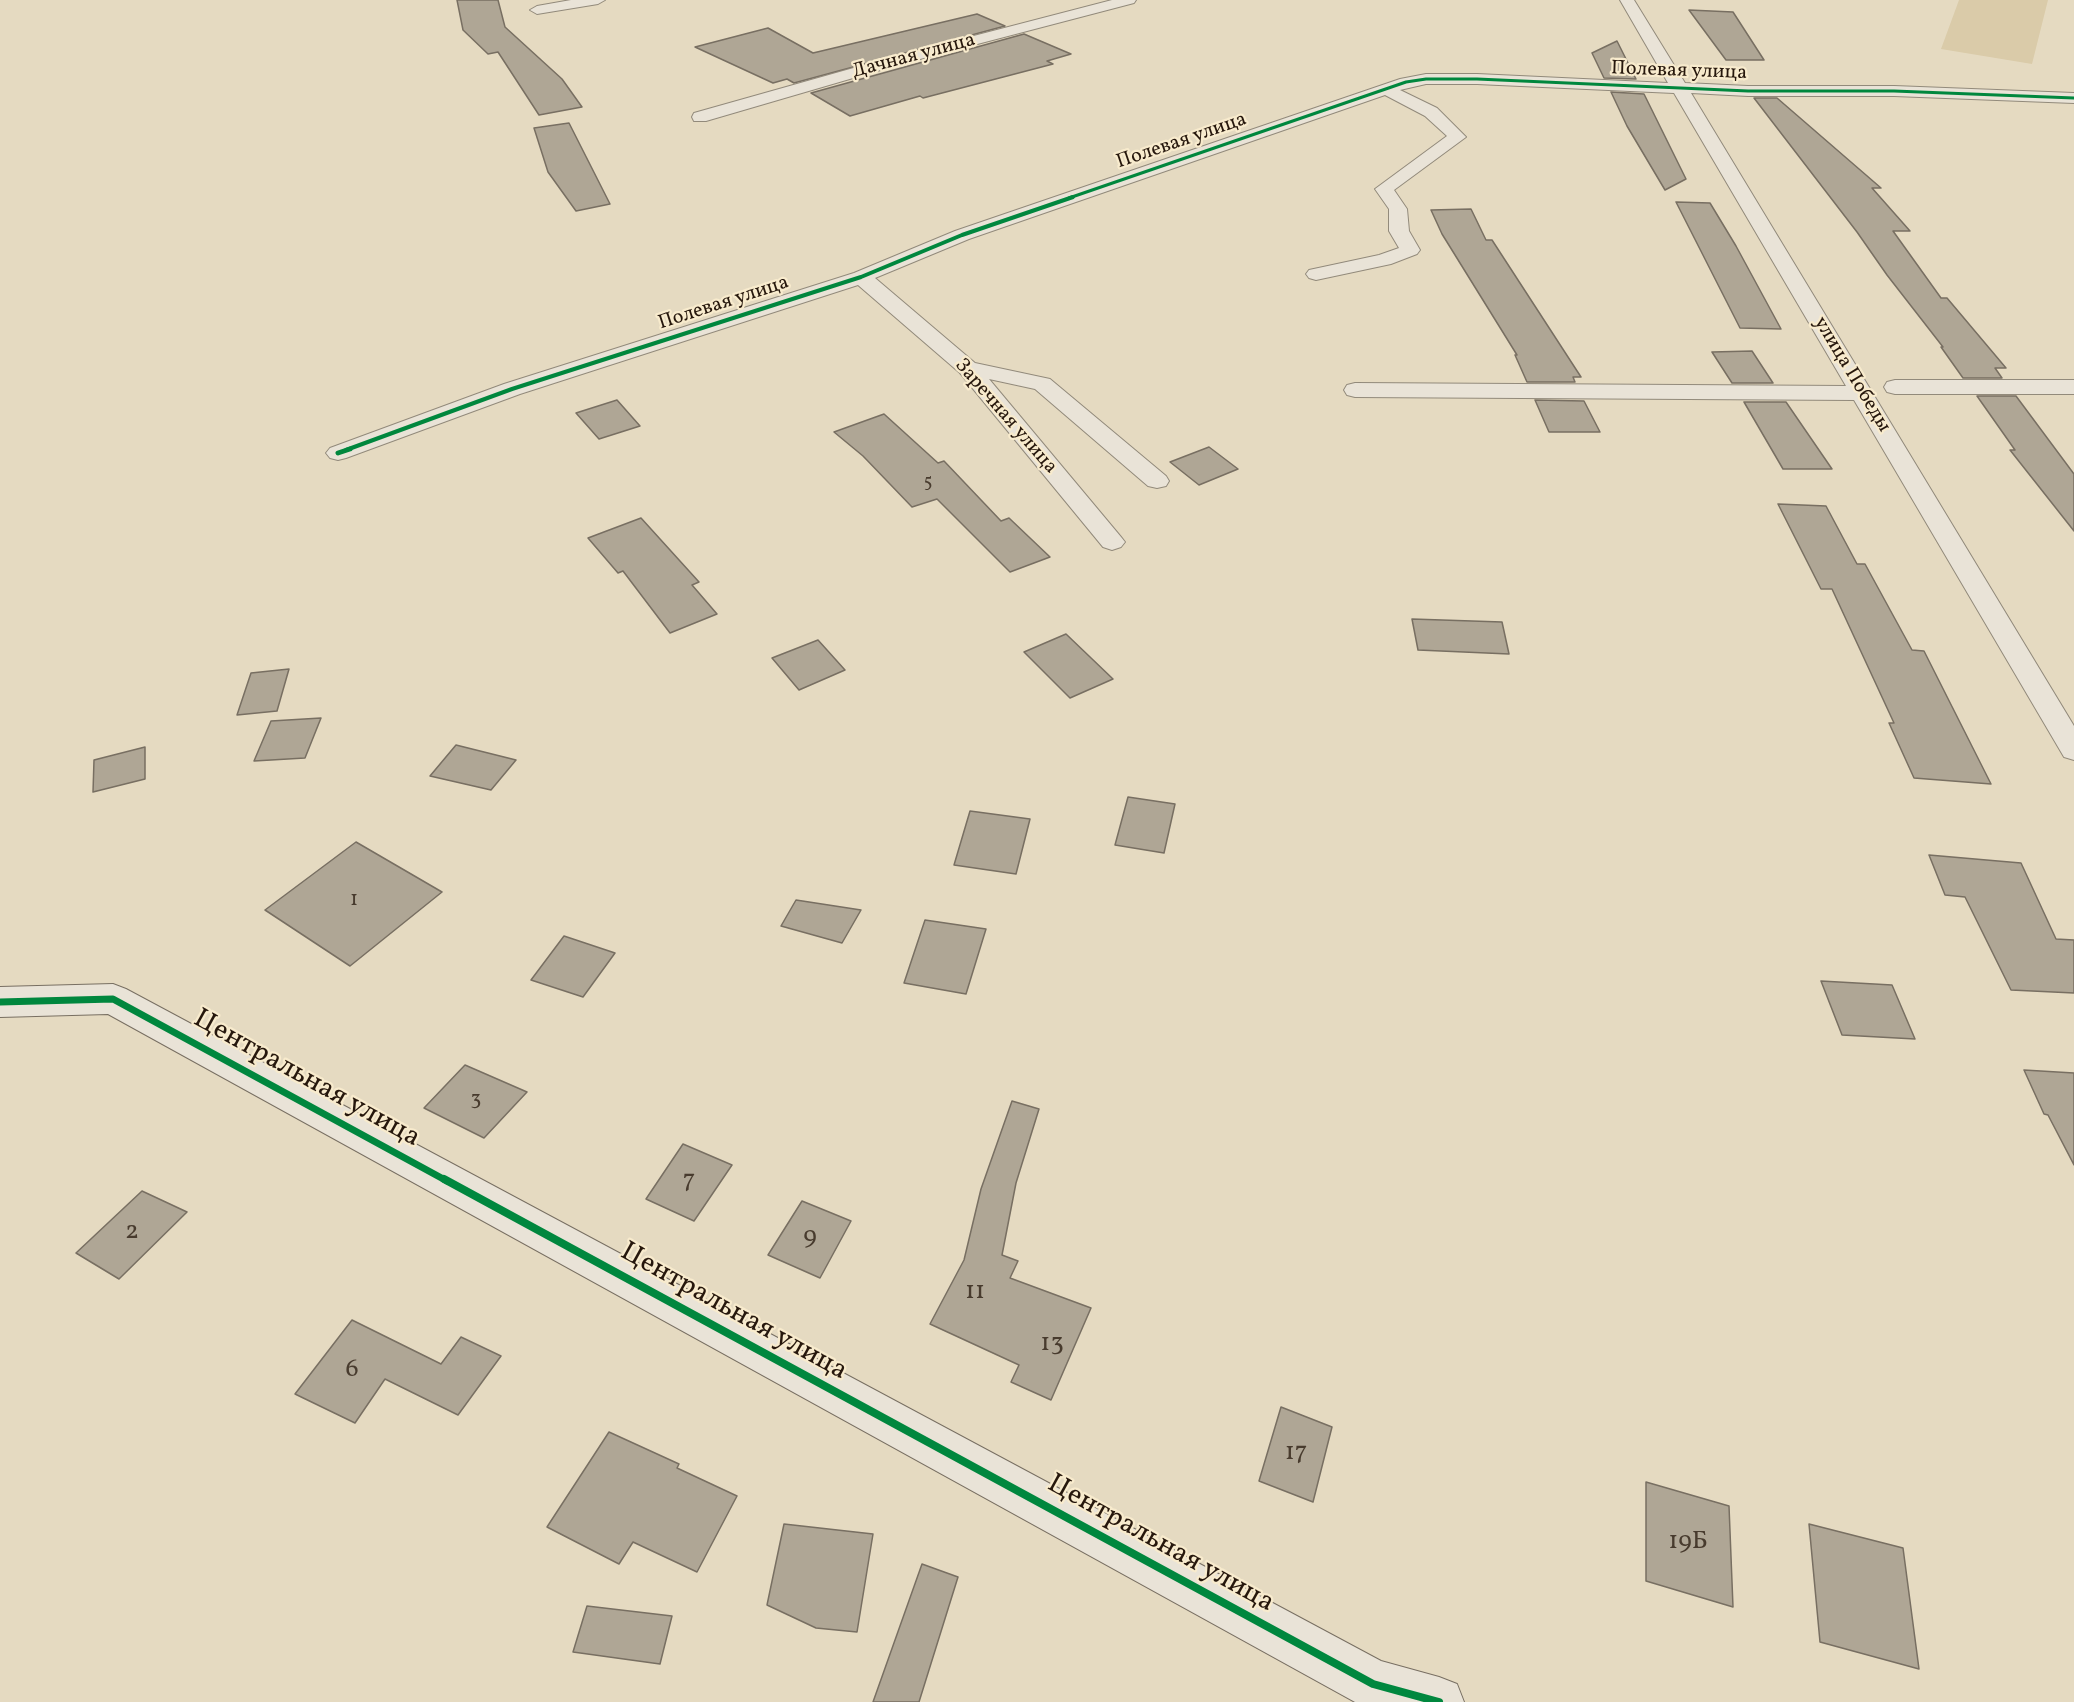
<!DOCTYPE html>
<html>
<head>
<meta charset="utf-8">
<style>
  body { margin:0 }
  canvas { display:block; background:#e5dac1 }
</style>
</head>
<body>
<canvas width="2074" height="1702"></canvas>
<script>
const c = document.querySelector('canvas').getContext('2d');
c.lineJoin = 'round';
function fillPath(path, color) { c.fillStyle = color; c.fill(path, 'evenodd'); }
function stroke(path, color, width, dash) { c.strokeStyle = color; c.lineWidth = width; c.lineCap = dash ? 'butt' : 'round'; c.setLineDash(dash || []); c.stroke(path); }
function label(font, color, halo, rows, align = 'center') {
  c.font = font + ' Vollkorn,serif'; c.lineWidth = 4.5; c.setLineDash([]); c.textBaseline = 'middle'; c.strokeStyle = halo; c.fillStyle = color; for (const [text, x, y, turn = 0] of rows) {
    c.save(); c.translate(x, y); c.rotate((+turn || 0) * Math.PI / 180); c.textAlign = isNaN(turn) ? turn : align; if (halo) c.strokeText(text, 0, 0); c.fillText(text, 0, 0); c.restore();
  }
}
fillPath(new Path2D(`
  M1959,0h89l-16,64 -91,-15z`), '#dacba9');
const building = new Path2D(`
  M457,0h41l7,27 57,52 20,28 -43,8 -41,-63 -10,2 -25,-24z
  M1689,10l44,2 31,48h-38z
  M977,14l28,12 -211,57 -7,-4 -14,4 -78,-36 73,-19 45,25z
  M1024,34l47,20 -24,7 6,3 -130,34 -3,-2 -70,20 -39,-23z
  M1617,41l19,38 -32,-1 -12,-25z
  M1611,92l33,2 42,85 -21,11 -38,-64z
  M1754,98h23l104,90h-9l38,43h-17l48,67h6l59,70h-11l7,10h-39l-22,-31h2l-56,-72 -30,-43z
  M569,123l41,81 -34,7 -28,-39 -14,-44z
  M1676,202l34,1 26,43 45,83 -41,-1z
  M1471,209l15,31h6l89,137h-8l2,5h-48l-12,-27h2l-75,-121 -11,-24z
  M1752,351l21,32h-41l-20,-31z
  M1977,396h39l58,78v57l-64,-81h5z
  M617,400l23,26 -41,13 -23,-26z
  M1535,400l49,1 16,31h-51z
  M1744,402h42l46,67h-49z
  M884,414l54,49 6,-2 57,60 8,-3 41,39 -40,15 -73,-73 -25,8 -49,-51 -29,-24z
  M1209,447l29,22 -39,16 -29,-23z
  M1778,504l48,2 31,58h8l47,86 12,1 67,133 -77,-6 -25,-55h5l-62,-134h-11z
  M641,518l58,64 -7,3 25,29 -47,19 -47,-62 -5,2 -30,-35z
  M1412,619l90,3 7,32 -91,-4z
  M1066,634l47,45 -43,19 -46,-46z
  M818,640l27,30 -46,20 -27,-32z
  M289,669l-12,42 -40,4 14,-42z
  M321,718l-16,40 -51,3 17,-40z
  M456,745l60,15 -25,30 -61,-14z
  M145,747v32l-52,13 1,-32z
  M1128,797l47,7 -11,49 -49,-8z
  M970,811l60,8 -14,55 -62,-9z
  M356,842l86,50 -92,74 -85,-56z
  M1929,855l92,8 35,76 18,1v53l-63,-3 -46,-93 -20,-2z
  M796,900l65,10 -19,33 -61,-17z
  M925,920l61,9 -20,65 -62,-11z
  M564,936l51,17 -32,44 -52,-17z
  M1821,981l71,4 23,54 -73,-4z
  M465,1065l62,27 -43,46 -60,-30z
  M2024,1070l50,3v92l-26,-50 -4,-1z
  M1012,1101l27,8 -23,74 -14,72 16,6 -8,17 81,30 -40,92 -40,-18 8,-17 -89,-41 34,-64 17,-71z
  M683,1144l49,21 -38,56 -48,-22z
  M142,1191l45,21 -68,67 -43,-26z
  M802,1201l49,20 -31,57 -52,-23z
  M352,1320l89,44 20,-27 40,19 -43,59 -73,-36 -30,44 -60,-29z
  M1281,1407l51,20 -19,75 -54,-21z
  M609,1432l70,32 -2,4 60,28 -40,76 -64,-30 -14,22 -72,-37z
  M1646,1482l83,24 4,101 -87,-26z
  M784,1524l89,10 -16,98 -41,-4 -49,-23z
  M1809,1524l94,24 16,121 -99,-27z
  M922,1564l36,13 -39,125h-46z
  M587,1606l85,10 -12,48 -87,-12z`);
fillPath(building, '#afa695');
stroke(building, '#786f62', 1.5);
const street = new Path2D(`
  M571,0h34l-7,4 -61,10 -7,-4 7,-4z
  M1112,0h24l-2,3 -233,61 -195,57h-12l-2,-4 2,-4 195,-55z
  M1620,0h14l51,83 63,3h146l180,7v10l-180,-7h-146l-57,-3 383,633v34l-10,-3 -210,-357 -499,-3 -8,-2 -3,-5 3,-5 8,-2 491,3 -172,-293 -197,-9h-51l-26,6 37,18 29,29 -72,53 13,19 2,22 11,19 -3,4 -26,10 -75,16 -7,-2 -3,-4 3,-4 70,-15 20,-7 -10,-17v-22l-14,-20 72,-53 -22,-20 -40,-21 -416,144 -94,39 100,85 75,16 116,97 3,5 -3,5 -9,2 -9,-2 -113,-97 -46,-10 132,158 4,5 -4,5 -9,3 -9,-3 -143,-174 -102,-88 -338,109 -174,64 -8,2 -8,-2 -4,-5 4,-5 174,-64 350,-111 101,-42 445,-152 26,-5h51l191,9z
  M1895,380h179v14h-179l-8,-2 -3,-5 3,-5z`);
const secondary = new Path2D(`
  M113,984l13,5 1255,672 58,16 18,7 7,18h-109l-1247,-688 -108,3v-30z`);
stroke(street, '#928a7b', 2);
stroke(secondary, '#786f62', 2);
fillPath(street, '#e9e3d7');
fillPath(secondary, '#e9e3d7');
stroke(new Path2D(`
  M1069,198l337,-116 20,-3h51l271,12h146l180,7`), '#00873e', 3);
stroke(new Path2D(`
  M346,450l166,-61 349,-112 101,-42 111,-38`), '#00873e', 4);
stroke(new Path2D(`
  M338,453l12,-4`), '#00873e', 5);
stroke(new Path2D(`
  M0,1002l113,-3 334,182`), '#00873e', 7);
stroke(new Path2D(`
  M444,1179l929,505 66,18`), '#00873e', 8);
label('18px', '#483b2e', null, [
  ["5",928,484]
]);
label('20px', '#26170c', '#f8ebcd', [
  ["Дачная улица",914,57,-15],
  ["Полевая улица",1679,72,2],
  ["Полевая улица",1182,142,-19],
  ["Полевая улица",724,304,-18],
  ["улица Победы",1851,375,59],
  ["Заречная улица",1005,417,49]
]);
label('21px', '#483b2e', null, [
  ["1",354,901],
  ["3",476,1100]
]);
label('26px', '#483b2e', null, [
  ["7",689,1182],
  ["2",132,1233],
  ["9",810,1238],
  ["11",975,1293],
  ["13",1052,1345],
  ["6",352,1371],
  ["17",1296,1454],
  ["19Б",1688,1543]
]);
label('28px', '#26170c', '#f8ebcd', [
  ["Центральная улица",306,1080,29],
  ["Центральная улица",733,1313,29],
  ["Центральная улица",1160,1545,29]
]);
</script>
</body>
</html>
